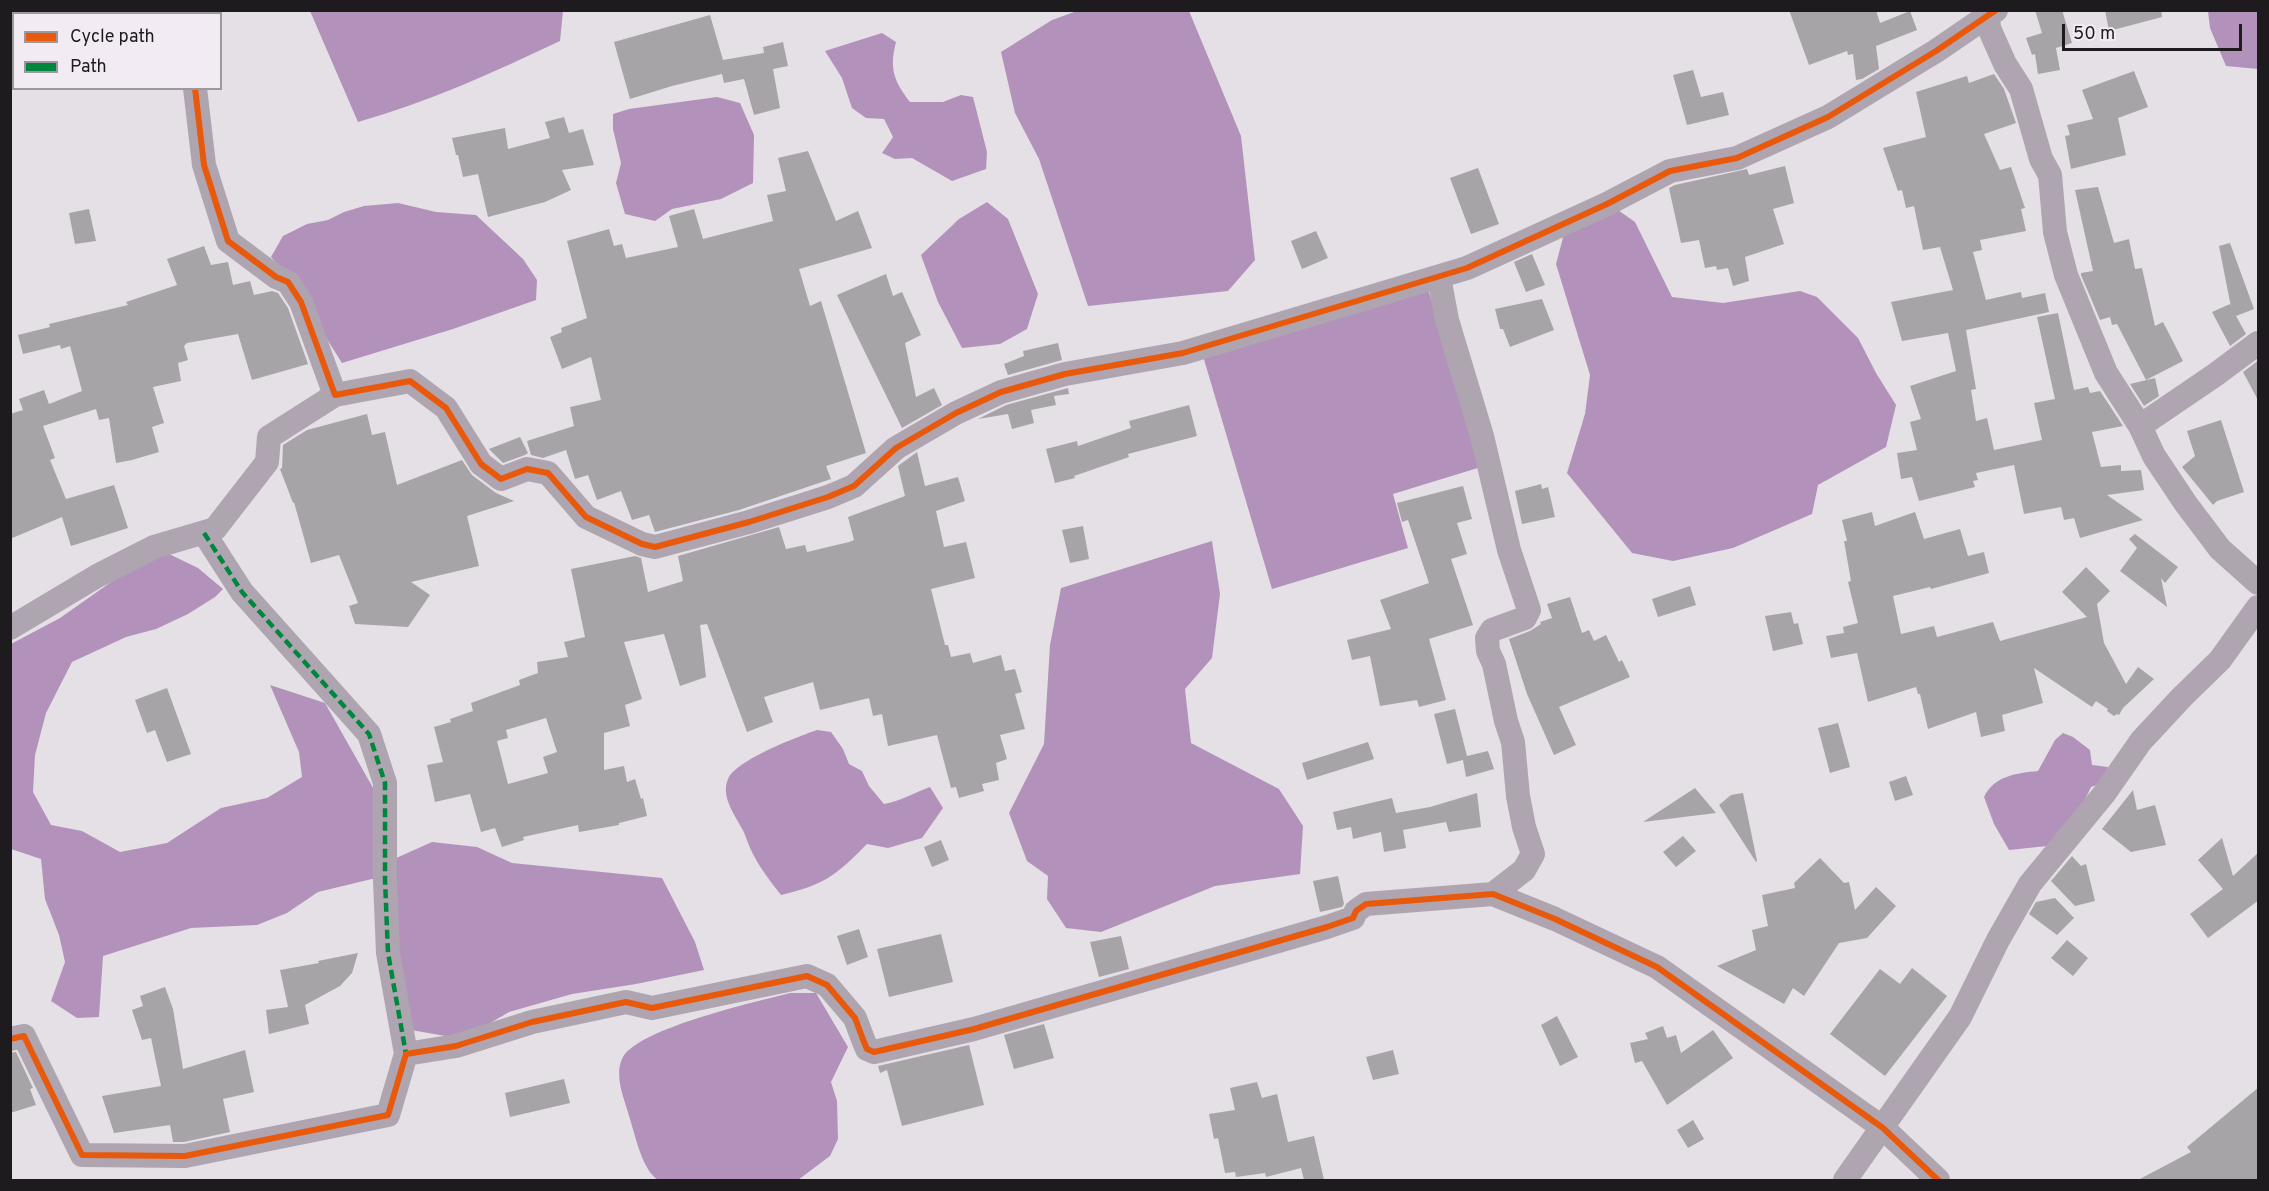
<!DOCTYPE html>
<html>
<head>
<meta charset="utf-8">
<style>
  body { margin:0 }
  #map { position:relative; width:2269px; height:1191px; overflow:hidden; background:#e4e0e5; font-family:Overpass,sans-serif }
  canvas { display:block }
  .frame { position:absolute; inset:0; border:12px solid #1e1b1e; pointer-events:none }
  .legend { position:absolute; left:12px; top:12px; width:210px; height:78px; box-sizing:border-box; background:#f2ebf4; border:2px solid #9d989e; margin:0; padding:8px 10px; list-style:none; font-size:18px; color:#1e1b1e }
  .legend li { display:flex; align-items:center; gap:12px; height:30px }
  .legend b { width:30px; border:2px solid #9d989e }
  .scale { position:absolute; left:2062px; top:24px; width:180px; height:27px; box-sizing:border-box; border:3px solid #1e1b1e; border-top:0; padding-left:8px; font-size:18px; line-height:21px; white-space:nowrap; color:#1e1b1e; -webkit-text-stroke:4px #f2ebf4; paint-order:stroke }
</style>
</head>
<body>
<div id="map">
<canvas width="2269" height="1191"></canvas>
<div class="frame"></div>
<ul class="legend">
<li><b style="height:8px;background:#e8590c"></b>Cycle path</li>
<li><b style="height:8px;background:#00873e"></b>Path</li>
</ul>
<div class="scale">50 m</div>
</div>
<script>
const c = document.querySelector('canvas').getContext('2d');
c.lineJoin = 'round';
function fillPath(path, color) { c.fillStyle = color; c.fill(path, 'evenodd'); }
function stroke(path, color, width, dash) { c.strokeStyle = color; c.lineWidth = width; c.lineCap = dash ? 'butt' : 'round'; c.setLineDash(dash || []); c.stroke(path); }
fillPath(new Path2D(`
  M310,11h253l-3,30c-66,31 -131,61 -202,81z
  M1077,11h112l52,125 14,124 -27,31 -140,15 -49,-147 -24,-46 -14,-61 51,-32z
  M2208,11h50v58l-32,-3 -16,-38z
  M882,33l14,9c-7,27 -2,39 14,60h33l18,-7 12,2 14,55 -1,17 -34,12 -40,-23 -17,1 -13,-6 11,-16 -9,-18 -18,-1 -14,-10 -10,-30 -17,-27z
  M717,97l23,6 14,32 -1,48 -32,16 -49,10 -17,12 -30,-7 -9,-31 5,-20 -8,-34v-15l16,-5z
  M987,202l21,17 30,75 -11,35 -27,15 -38,4 -24,-46 -17,-47 38,-36z
  M398,203l38,9 40,3 47,44 14,21 -1,20 -83,29 -111,34 -57,-90 -14,-16 12,-21 24,-12 21,-4 16,-8 20,-6z
  M1612,206l23,16 37,75 51,6 77,-12 17,6 41,41 18,35 20,32 -10,42 -68,38 -6,29 -79,34 -60,13 -41,-8 -65,-80 18,-59 5,-39 -34,-111 9,-34z
  M1428,289l53,178 -88,27 15,54 -136,41 -69,-233z
  M1212,541l8,53 -8,64 -27,31 6,54 88,46 24,37 -3,48 -85,12 -114,46 -35,-4 -19,-29 1,-23 -21,-15 -18,-48 35,-69 6,-99 11,-57z
  M167,553l31,15 25,21 -8,8 -27,17 -32,15 -30,8 -54,25 -26,51 -11,42 -2,37 18,33 31,6 38,21 47,-9 54,-35 46,-10 35,-21 -3,-25 -29,-67 55,18 56,99 -5,76 -58,14 -31,21 -30,12 -66,3 -88,28 -4,61 -22,1 -26,-17 14,-39 -6,-27 -14,-36 -4,-40 -30,-10v-205l49,-26 54,-38z
  M817,730l14,2 12,17 6,15 13,7 7,15 15,18c16,-3 30,-11 46,-17l13,21 -21,30 -34,10 -21,-4c-32,32 -41,40 -86,51 -12,-15 -23,-30 -31,-47 -3,-7 -5,-15 -9,-21 -8,-15 -20,-31 -13,-48 8,-19 69,-42 89,-49z
  M2063,733l10,4 17,13 2,15 16,2 -9,17 -8,3 -10,21 -34,38 -38,4 -15,-26 -10,-27c10,-21 33,-24 54,-26l17,-31z
  M432,842l45,5 35,16 150,15 33,64 9,28 -68,14 -64,10 -63,18 -46,27 -52,-9 -11,-42 -6,-129z
  M790,993h26l32,54 -17,35 6,19 1,38 -8,17 -32,24h-140c-16,-11 -22,-42 -28,-61 -5,-19 -17,-44 -7,-62 17,-29 132,-55 167,-64z`), '#b292ba');
fillPath(new Path2D(`
  M1789,10h87l4,13 30,-12 7,19 -41,16 3,23 -17,10 -6,1 -3,-26 -5,1 -1,-4 -38,14z
  M2035,10h27l10,33 -16,5 4,22 -22,4 -3,-20 -3,1 -6,-17 16,-5z
  M2105,10h56l1,7 -53,14z
  M710,15l13,45 41,-7 -1,-6 20,-5 5,24 -15,3 7,39 -26,7 -10,-36 -20,4 -2,-9 -50,12 -42,13 -16,-57z
  M1693,70l8,27 22,-5 6,23 -42,10 -14,-50z
  M2134,71l14,36 -30,11 8,37 -55,14 -6,-33 5,-1 -3,-10 26,-6 -11,-29z
  M1994,74l10,15 12,34 -32,11 16,36 11,-3 14,41 -4,1 5,22 -46,9 2,10 -9,2 13,48 35,-8 1,6 23,-5 4,19 -83,18 10,59 -5,1 5,31 11,-3 7,32 48,-10 -8,-37 21,-4 -18,-82 21,-4 16,77 14,-3 2,6 10,-2 23,35 -31,6 9,35 20,-2v6l20,-1 3,20 -37,5 36,25 -63,18 -6,-20 -10,2 -3,-13 -37,7 -10,-49 -38,8 2,7 -5,1 2,6 -56,14 -7,-24 -11,2 -4,-26 20,-3 -7,-28 11,-3 -11,-33 46,-15 -8,-38 -46,8 -11,-39 62,-12 -13,-43 -17,3 -9,-44 -8,2 -4,-18 -4,1 -15,-43 43,-11 -10,-45 51,-16 2,7z
  M564,117l5,16 14,-4 11,36 -32,5 9,20 -26,12 -57,15 -10,-43 -15,3 -5,-22h-2l-4,-17 53,-10 3,21 42,-11 -5,-16z
  M808,151l28,70 22,-10 14,37 -73,21 11,37 11,-5 45,152 -40,13 5,13 -92,31 -84,22 -6,-17 -17,5 -11,-29 -24,9 -9,-25 -13,4 -9,-29 -23,8 -12,-3 -4,-14 47,-15 -4,-19 31,-7 -10,-43 -29,12 -12,-32 12,-5 -1,-4 26,-10 -20,-77 42,-12 5,17 8,-2 4,14 52,-11 -9,-31 25,-7 9,30 70,-18 -6,-26 19,-4 -8,-33z
  M1785,166l9,37 -21,6 11,35 -39,13 4,24 -16,5 -5,-18 -11,2 -1,-4 -11,2 -6,-28 -18,3 -12,-55 6,-3 72,-16 2,6z
  M1478,168l21,56 -28,10 -21,-56z
  M2098,187l16,56 15,-4 6,30 7,-1 13,58 8,-4 20,39 -37,19 -29,-56 -5,1 -2,-8 -10,3 -19,-45v-2l12,-2 -18,-81z
  M89,209l7,32 -21,3 -6,-31z
  M1316,231l12,27 -26,11 -11,-28z
  M2230,243l24,66 -18,7 10,18 -16,12 -18,-34 18,-8 1,3 -12,-61z
  M204,246l7,19 17,-3 5,23 17,-4 4,14 18,-4 6,2 10,15 20,56 -56,16 -14,-46 -51,9 -3,3 4,14 -10,3 3,18 -28,6 11,36 -12,4 7,25 -27,8 -16,3 -7,-45 -10,2 -3,-11 -53,17 12,32 -5,2 16,39 48,-14 14,43 -57,18 -9,-29 -52,22v-125l13,-4 -4,-11 25,-9 5,14 33,-13 -12,-45 -9,3 -1,-4 -37,9 -5,-19 32,-8 -1,-3 79,-19 -2,-3 51,-17 -10,-26z
  M1532,254l13,31 -19,7 -12,-30z
  M886,274l7,22 9,-4 19,43 -16,8 11,54 18,-9 8,17 -40,23 -65,-133z
  M1542,299l12,31 -44,17 -7,-18h-3l-5,-20z
  M1058,343l4,17 -54,15 -4,-11 20,-8 -1,-5z
  M2259,360v42l-16,-30z
  M2155,378l4,18 -15,10 -14,-22z
  M1068,388l1,6 -15,2 2,9 -25,5 3,13 -22,6 -4,-15 -30,5 28,-14z
  M1189,405l8,31 -69,18 1,3 -55,19 1,2 -20,5 -9,-34 31,-8 1,5 53,-18 -2,-7z
  M367,414l5,21 13,-3 12,53 65,-25 10,15 24,18 18,8 -47,15 12,50 -68,16 19,13 -22,32 -53,-3 -6,-18 9,-3 -19,-48 -28,8 -17,-61 -1,1 -13,-34 2,-1 1,-23 24,-15z
  M2221,420l23,72 -27,9 -4,4 -31,-38 13,-11 -8,-25z
  M520,437l8,16 -3,2 -22,8 -14,-14z
  M917,452l8,34 33,-9 7,24 -29,10 8,36 22,-5 9,36 -44,11 14,56h3l3,12 19,-4 3,10 28,-8 4,16 10,-2 7,23 -7,2 10,35 -25,6 7,24 -11,4 3,17 -17,4 2,7 -25,7 -3,-11 -5,1 -14,-53 -49,11 -6,-32 -9,2 -4,-18 -49,12 -7,-28 -49,15 9,25 -26,10 -40,-108 -7,1 6,52 -26,9 -16,-52 -40,8 18,57 -17,6 5,21 -26,7v37l20,-4 3,16 8,-3 6,20 2,-1 4,18 -28,7v2l-40,7 -1,-7 -55,12 1,3 -22,7 -7,-19 -14,4 -11,-38 -35,8 -8,-37 16,-3 -9,-35 17,-5 -1,-3 23,-8 -2,-8 49,-18 -1,-5 19,-7 -1,-11 31,-5 -4,-15 21,-5 -14,-68 64,-13 6,2 7,34 35,-11 -5,-25 101,-29 7,22 19,-4 2,7 42,-10 5,-2 -6,-23 57,-21 -7,-30zM546,718l11,34 -14,5 5,16 -40,11 -11,-43 11,-3 -2,-8z
  M1541,484l1,5 6,-2 7,30 -33,7 -7,-33z
  M1463,486l9,33 -15,4 10,31 -16,5 22,66 -44,14 17,61 -27,7 -2,-7 -37,6 -10,-50 -18,4 -5,-20 44,-11 -11,-29 49,-17 -21,-63 -6,2 -5,-19z
  M1872,512l3,14 40,-14 9,27 36,-10 8,27 16,-4 5,21 -58,16 -1,-2 -37,9 8,38 33,-8 3,11 56,-15 7,19 87,-24 -25,-25 24,-25 24,24 -13,13 7,39 22,41 12,-17 16,12 -31,29 -4,7 -2,-1 -3,2 -7,-5 1,-2 -12,-8 -4,6 -58,-39 9,35 -41,12 3,16 -24,6 -5,-25 -48,17 -8,-35h-2l-2,-7 -48,15 -11,-49 -26,5 -5,-22 18,-3 -1,-6 15,-4 -10,-41 3,-1 -7,-40h3l-5,-21z
  M1083,526l6,33 -19,4 -8,-33z
  M2135,534l43,33 -13,16 -4,-5 6,29 -47,-36 17,-23 -8,-9z
  M1690,586l6,19 -38,12 -6,-18z
  M1570,597l12,36 7,-3 5,11 12,-6 13,27 3,-2 8,17 -71,30 17,38 -22,10 -27,-61 -18,-55 21,-8 11,-7 -1,-2 12,-4 -5,-14z
  M1791,612l3,12 4,-1 5,21 -30,7 -8,-35z
  M167,688l24,66 -24,8 -12,-32 -8,3 -12,-33z
  M1455,709l12,47 21,-5 6,18 -28,8 -3,-17 -16,4 -13,-50z
  M1838,723l12,44 -20,6 -12,-45z
  M1368,742l6,17 -67,21 -5,-17z
  M1906,776l7,19 -18,6 -6,-19z
  M1695,788l21,25 -73,9z
  M2133,790l4,20 18,-5 11,40 -35,7 -29,-23z
  M1477,793l4,34 -32,5 -3,-10 -43,8 3,18 -22,4 -3,-20 -28,7 -2,-12 -14,3 -4,-18 59,-14 4,15 34,-6z
  M1743,793l14,68 -1,1 -37,-57 12,-10z
  M1683,836l13,15 -20,16 -13,-15z
  M2222,838l11,38 26,-24v48l-51,38 -18,-24 33,-25 -25,-29z
  M941,840l8,20 -17,7 -8,-20z
  M2072,856l9,10 5,-2 9,37 -20,5 -24,-25z
  M1820,858l24,25 5,-1 6,28 21,-23 20,19 -29,32 -28,5 -35,53 -11,-8 -9,16 -67,-38 39,-16 -4,-20 16,-4 -6,-31 33,-7 -1,-5z
  M1338,876l6,28 -2,3 -22,5 -7,-31z
  M2055,898l19,20 -17,17 -28,-21 7,-12z
  M859,929l9,28 -21,8 -10,-29z
  M941,934l12,48 -64,15 -12,-48z
  M1121,936l8,33 -30,8 -9,-35z
  M2067,940l21,18 -15,18 -22,-18z
  M358,953l-6,20 -12,13 -35,19 4,19 -40,10 -3,-24 22,-3 -8,-37 39,-7 -1,-2z
  M1912,968l35,28 -62,80 -55,-42 50,-65 20,15z
  M165,987l8,22 10,60 62,-19 9,42 -31,7 7,33 -46,10h-11l-3,-17 -56,8 -12,-37 59,-10 -10,-48 -9,2 -10,-30 11,-4 -3,-10z
  M1557,1016l21,41 -18,9 -19,-41z
  M1044,1024l10,34 -40,11 -10,-34z
  M1663,1026l4,12 9,-3 5,18 32,-23 20,28 -66,47 -25,-44 -7,2 -5,-20 18,-4 -3,-6z
  M969,1045l15,60 -82,21 -15,-56 -7,3 -2,-7z
  M1393,1050l6,24 -26,6 -7,-23z
  M16,1052l17,36 -3,1 6,16 -26,8v-60z
  M564,1079l6,24 -60,14 -5,-24z
  M1257,1082l5,16 15,-4 11,48 26,-6 10,44h-20l-3,-12 -35,9 -1,-4 -29,4 -1,-5 -10,1 -7,-35 -4,1 -5,-25 26,-4 -5,-22z
  M2259,1087v93h-121l53,-28 -4,-5z
  M1693,1120l11,19 -16,9 -11,-18z`), '#a7a4a7');
stroke(new Path2D(`
  M1991,10l-3,5 1,13 16,36 16,25 20,70 9,16 5,57 11,43 40,98 34,53 14,30 32,48 34,45 38,34
  M195,88l9,77 24,76 48,36 12,5 13,20 34,93 75,-14 36,27 35,56 20,15 26,-10 21,4 38,44 56,27 13,3 94,-25 79,-25 26,-11 42,-38 60,-35 45,-21 64,-18 118,-21 284,-85 140,-64 63,-33 67,-13 91,-41 108,-66 60,-41
  M1439,277l8,43 35,116 27,114 20,60 -4,8 -33,12 -5,8 1,13 6,13 12,57 7,21 5,54 6,31 9,27 -9,16 -31,24
  M2140,426l75,-51 43,-32
  M204,533l38,59 127,142 16,49v97l3,73 18,101
  M10,628l87,-52 57,-29 61,-18 52,-67 2,-25 66,-42
  M10,1039l14,-3 58,119 103,1 203,-41 18,-61 50,-8 76,-24 94,-20 26,6 155,-32 20,9 28,33 9,24 3,7 7,3 100,-23 353,-102 26,-9 3,-7 10,-7 127,-10 62,25 102,48 226,161 55,52
  M1845,1180l115,-163 38,-77 32,-56 74,-90 37,-53 41,-44 38,-37 38,-53`), '#aea5b1', 24);
stroke(new Path2D(`
  M204,533l38,59 127,142 16,49v97l3,73 18,101`), '#00873e', 4.5, [9, 4.5]);
stroke(new Path2D(`
  M195,88l9,77 24,76 48,36 12,5 13,20 34,93 75,-14 36,27 35,56 20,15 26,-10 21,4 38,44 56,27 13,3 94,-25 79,-25 26,-11 42,-38 60,-35 45,-21 64,-18 118,-21 284,-85 140,-64 63,-33 67,-13 91,-41 108,-66 60,-41
  M10,1039l14,-3 58,119 103,1 203,-41 18,-61 50,-8 76,-24 94,-20 26,6 155,-32 20,9 28,33 9,24 3,7 7,3 100,-23 353,-102 26,-9 3,-7 10,-7 127,-10 62,25 102,48 226,161 55,52`), '#e8590c', 6);
</script>
</body>
</html>
